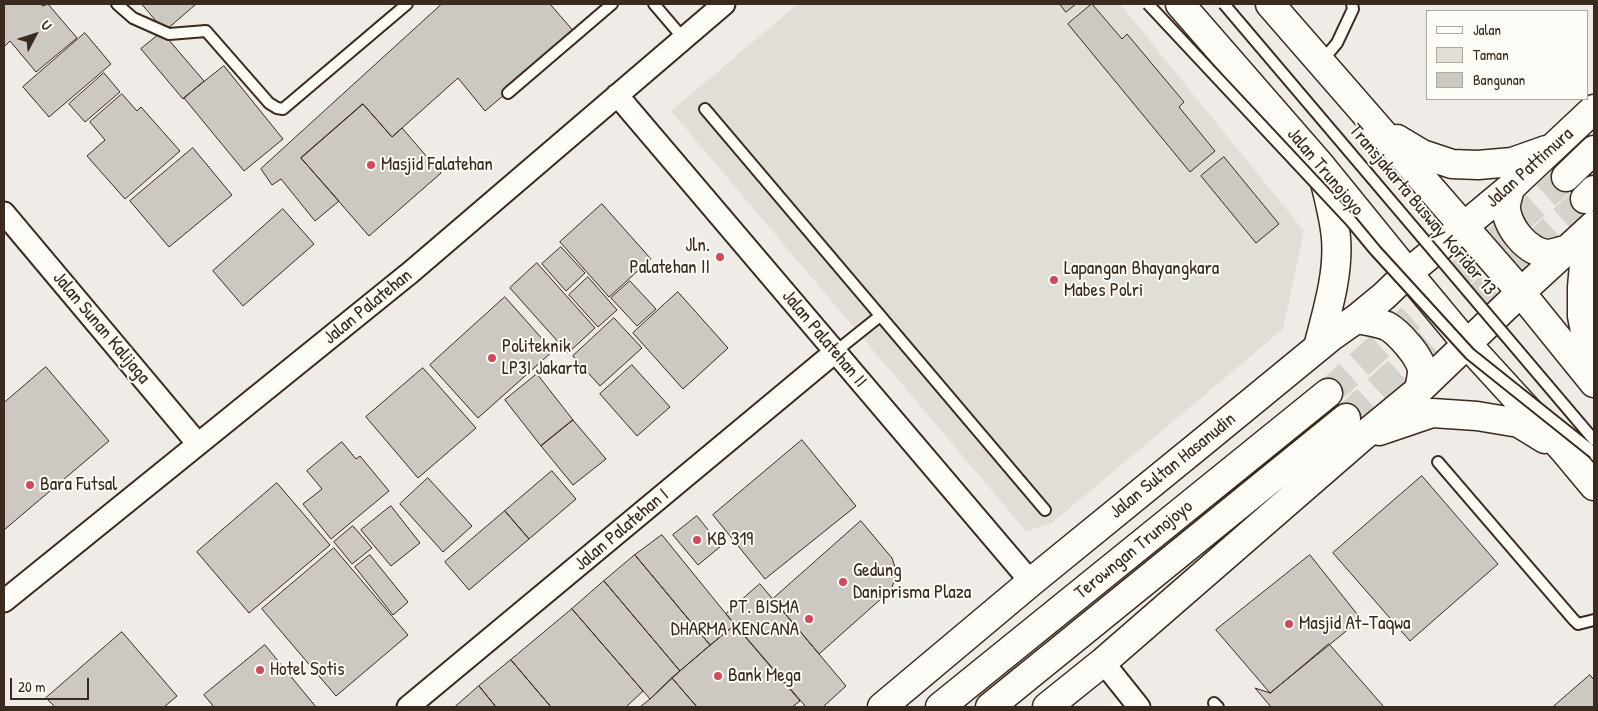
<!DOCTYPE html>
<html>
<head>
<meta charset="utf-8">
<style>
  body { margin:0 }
  #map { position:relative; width:1598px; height:711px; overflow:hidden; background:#fdfcf7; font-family:"Patrick Hand",sans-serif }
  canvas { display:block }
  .frame { position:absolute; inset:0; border:5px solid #3b2a1e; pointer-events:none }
  .legend { position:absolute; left:1426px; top:10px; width:162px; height:90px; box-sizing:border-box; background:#fdfcf7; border:1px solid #afa8a0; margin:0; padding:6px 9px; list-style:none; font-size:15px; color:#3b2a1e }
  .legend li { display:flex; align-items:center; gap:10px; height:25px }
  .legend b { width:25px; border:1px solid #afa8a0 }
  .north { position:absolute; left:10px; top:10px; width:50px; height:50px; -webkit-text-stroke:4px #fdfcf7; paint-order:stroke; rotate:50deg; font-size:14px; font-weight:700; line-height:20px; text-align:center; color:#3b2a1e }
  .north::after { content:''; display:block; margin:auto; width:18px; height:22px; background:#3b2a1e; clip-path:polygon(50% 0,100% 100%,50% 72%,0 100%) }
  .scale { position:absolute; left:10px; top:678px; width:79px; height:22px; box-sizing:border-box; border:2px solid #3b2a1e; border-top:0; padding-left:6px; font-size:15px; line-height:18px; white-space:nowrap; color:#3b2a1e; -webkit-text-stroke:4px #fdfcf7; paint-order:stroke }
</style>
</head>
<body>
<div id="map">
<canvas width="1598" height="711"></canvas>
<div class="frame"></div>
<ul class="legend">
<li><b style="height:6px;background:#fdfcf7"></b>Jalan</li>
<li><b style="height:14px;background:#e1ded7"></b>Taman</li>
<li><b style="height:14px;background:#cdc8c2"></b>Bangunan</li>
</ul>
<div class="north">U</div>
<div class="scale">20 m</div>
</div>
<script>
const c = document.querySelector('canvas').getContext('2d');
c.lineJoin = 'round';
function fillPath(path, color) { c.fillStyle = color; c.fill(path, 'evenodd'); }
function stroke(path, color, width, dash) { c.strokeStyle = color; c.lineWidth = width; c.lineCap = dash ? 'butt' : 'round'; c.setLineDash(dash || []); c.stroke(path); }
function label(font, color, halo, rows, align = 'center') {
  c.font = font + ' "Patrick Hand",sans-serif'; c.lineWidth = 4; c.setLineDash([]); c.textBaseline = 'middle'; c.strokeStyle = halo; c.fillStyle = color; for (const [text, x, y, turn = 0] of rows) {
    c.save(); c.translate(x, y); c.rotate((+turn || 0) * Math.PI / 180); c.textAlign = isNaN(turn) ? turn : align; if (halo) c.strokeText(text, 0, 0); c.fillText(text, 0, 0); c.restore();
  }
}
fillPath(new Path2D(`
  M4,4h1590v703h-456l-12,-14 -17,14h-1105zM1427,11h160v88h-160z`), '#efece7');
fillPath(new Path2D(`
  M798,4h322l184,227 -21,98 -231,194 -26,8 -355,-420z`), '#e1ded7');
const building = new Path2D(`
  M6,4h34l3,2 5,-2 29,34 -41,34 -26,-31 -6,6v-41z
  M142,4h54l-31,27z
  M442,4h108l26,30 -91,77 -27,-33 -66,59 -29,-33 -62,54 38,43 -24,20 -34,-42 -9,6 -11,-16z
  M1060,4h16l-10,8z
  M1092,4l30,35 5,-5 57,68 -5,5 36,44 -25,21 -122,-148z
  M162,32l42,49 -21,18 -42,-50z
  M85,33l26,31 -62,53 -26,-30z
  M224,66l59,73 -39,32 -60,-73z
  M104,73l16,19 -35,30 -16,-18z
  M122,94l15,17 4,-4 39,44 -55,48 -38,-43 18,-16 -15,-18z
  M363,104l29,33 10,-9 39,45 -72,63 -68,-78z
  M193,148l39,47 -63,52 -39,-46z
  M1224,157l55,67 -23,19 -55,-67z
  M602,204l49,55 -42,38 -49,-55z
  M283,209l31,35 -71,62 -30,-35z
  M561,247l24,26 -19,18 -24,-27z
  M537,263l58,65 -27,25 -58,-65z
  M588,277l29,33 -19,17 -29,-32z
  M630,281l26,28 -19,17 -26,-28z
  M678,292l50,56 -45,41 -50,-56z
  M505,297l48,54 -75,67 -48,-53z
  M614,318l28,30 -42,38 -27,-30z
  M632,365l38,42 -33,29 -37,-42z
  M46,367l63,74 -105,89v-127z
  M423,368l53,60 -58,50 -52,-61z
  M537,374l36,46 -32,26 -36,-46z
  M573,420l33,39 -33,26 -32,-39z
  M802,440l54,66 -91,73 -52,-64z
  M342,442l14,17 4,-3 29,35 -58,48 -28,-35 19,-15 -15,-18z
  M552,471l24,28 -47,40 -24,-28z
  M1422,476l76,88 -88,77 -77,-88z
  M428,478l44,48 -29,26 -43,-48z
  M277,483l53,62 -81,68 -52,-61z
  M391,506l29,37 -29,23 -30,-36z
  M505,511l24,28 -60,51 -24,-28z
  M697,516l24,30 -23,19 -25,-30z
  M861,521l31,37 5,15 -6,17 -72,64 -46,-55z
  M353,526l19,22 -20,16 -18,-22z
  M662,535l73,90 -25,20 -75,-90z
  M334,548l74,87 -72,61 -74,-87z
  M370,555l38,47 -15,13 -38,-48z
  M635,555l75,90 -30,26 -76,-90z
  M1310,555l51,64 -91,74 -54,-63z
  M604,581l76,90 -30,28 -78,-90z
  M760,584l86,102 -23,21h-17l-80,-93z
  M572,609l71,82 -17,16h-75l-40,-47z
  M735,625l65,76 -8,6h-95l-25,-29z
  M122,632l55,64 -13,11h-109l-9,-9z
  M1329,644l55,63h-113l-16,-19 15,5z
  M265,645l51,62h-102l-10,-12z
  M511,660l40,47h-55l-17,-21z
  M1590,675l4,5v27h-41z
  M672,678l25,29h-57l10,-8z
  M479,686l17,21h-41z`);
fillPath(building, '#cdc8c2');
stroke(building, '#3b2a1e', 1);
stroke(new Path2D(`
  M1328,393l238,-216
  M1346,418l239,-219`), '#d6d2cc', 28, [28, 14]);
const service = new Path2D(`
  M117,4l16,14 36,16 37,-3 63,72 8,5 6,1 124,-105
  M654,4l29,34
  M1322,61l15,-18 16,-34 -1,-5
  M508,93l104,-89
  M705,109l340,401
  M835,352l45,-36
  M1438,462l135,157 5,5 16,-4
  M1214,703l4,4`);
const minor = new Path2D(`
  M617,95l414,487
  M4,213l194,231
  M4,601l407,-329 313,-268
  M1103,662l36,45
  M408,707l427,-355`);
const primary = new Path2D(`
  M1180,4l141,162 87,107 59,71 97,106 30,36
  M1270,4l243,279 81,100
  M1397,139l25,15 30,10 26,1 34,-3 34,-12
  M1566,177l28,-27
  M1510,188c-1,5 -3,11 -4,16 -2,20 22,51 44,50 5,-1 10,-3 15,-4
  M1585,199l9,-9
  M1587,232l-5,55v29l12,63
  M1356,319c11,2 21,3 31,7 11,6 35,32 35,45 0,6 -2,13 -3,19
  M1318,347c9,-35 21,-73 18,-109 -2,-23 -9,-46 -14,-68
  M1379,431l53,-18 45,3 42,7 26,16
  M882,707l149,-125 173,-141 128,-105 24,-17 28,-23 24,-23 102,-85 84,-79
  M940,707l388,-314
  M990,707l356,-289
  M1047,707l56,-45 259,-225 57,-47 102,-98 73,-67`);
stroke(service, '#3b2a1e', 14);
stroke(minor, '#3b2a1e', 25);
stroke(primary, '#3b2a1e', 31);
stroke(service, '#fdfcf7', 10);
stroke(minor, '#fdfcf7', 21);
stroke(primary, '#fdfcf7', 28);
const serviceBridge = new Path2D(`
  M1148,4l203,217 24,29 95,104 124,99
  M1224,4l370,436`);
stroke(serviceBridge, '#3b2a1e', 14, []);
stroke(serviceBridge, '#fdfcf7', 10);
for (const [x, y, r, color] of [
  [371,165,5,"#d1495b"],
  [720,257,5,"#d1495b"],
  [1054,280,5,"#d1495b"],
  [492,358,5,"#d1495b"],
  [30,485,5,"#d1495b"],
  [697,540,5,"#d1495b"],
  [843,582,5,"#d1495b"],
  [809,619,5,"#d1495b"],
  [1289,624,5,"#d1495b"],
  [260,670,5,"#d1495b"],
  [718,676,5,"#d1495b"]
]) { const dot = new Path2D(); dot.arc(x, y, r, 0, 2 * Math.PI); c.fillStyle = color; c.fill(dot); stroke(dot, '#fdfcf7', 2); }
label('19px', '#3b2a1e', '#fdfcf7', [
  ["Masjid Falatehan",381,165],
  ["Jln.",710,246,"right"],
  ["Palatehan II",710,268,"right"],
  ["Lapangan Bhayangkara",1064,269],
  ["Mabes Polri",1064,291],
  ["Politeknik",502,347],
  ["LP3I Jakarta",502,369],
  ["Bara Futsal",40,485],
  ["KB 319",707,540],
  ["Gedung",853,571],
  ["Daniprisma Plaza",853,593],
  ["PT. BISMA",799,608,"right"],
  ["DHARMA KENCANA",799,630,"right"],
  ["Masjid At-Taqwa",1299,624],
  ["Hotel Sotis",270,670],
  ["Bank Mega",728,676]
], 'left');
label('19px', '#3b2a1e', '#fdfcf7', [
  ["Jalan Pattimura",1530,168,-42],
  ["Jalan Trunojoyo",1325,172,50],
  ["Transjakarta Busway Koridor 13",1422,210,50],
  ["Jalan Palatehan",368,307,-39],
  ["Jalan Sunan Kalijaga",101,328,50],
  ["Jalan Palatehan II",824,339,50],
  ["Jalan Sultan Hasanudin",1173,466,-39],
  ["Jalan Palatehan I",622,530,-40],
  ["Terowngan Trunojoyo",1134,550,-39]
]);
</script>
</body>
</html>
